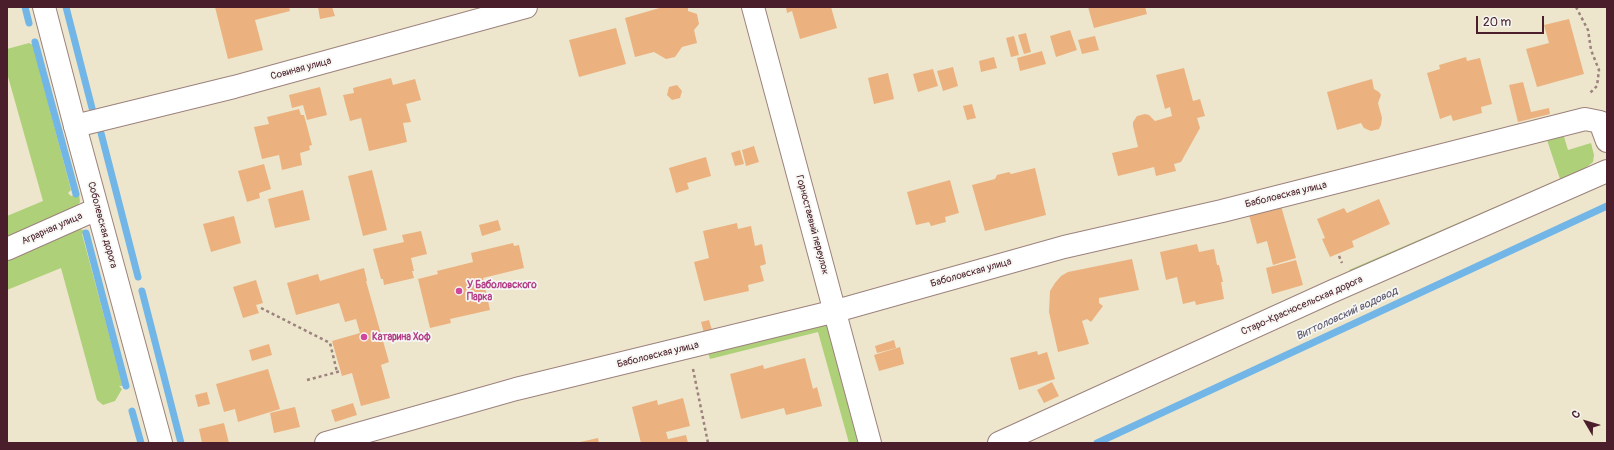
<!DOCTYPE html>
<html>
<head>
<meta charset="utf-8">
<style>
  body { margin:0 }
  #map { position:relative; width:1614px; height:450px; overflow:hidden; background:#ede6cc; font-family:Pangolin,sans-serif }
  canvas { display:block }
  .frame { position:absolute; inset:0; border:8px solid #4a1f2b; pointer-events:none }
  .north { position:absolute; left:1566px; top:402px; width:40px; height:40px; -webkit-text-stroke:3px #f6f6f2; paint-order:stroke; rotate:308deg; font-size:11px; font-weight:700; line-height:16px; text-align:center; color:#4a1f2b }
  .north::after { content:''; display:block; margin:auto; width:14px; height:18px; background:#4a1f2b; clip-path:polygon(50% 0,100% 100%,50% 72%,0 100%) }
  .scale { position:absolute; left:1476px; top:16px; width:68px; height:18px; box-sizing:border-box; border:2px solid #4a1f2b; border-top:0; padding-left:5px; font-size:12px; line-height:14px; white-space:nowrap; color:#4a1f2b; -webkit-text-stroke:3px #f6f6f2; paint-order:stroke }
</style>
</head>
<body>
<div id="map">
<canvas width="1614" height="450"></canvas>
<div class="frame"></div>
<div class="north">С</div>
<div class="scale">20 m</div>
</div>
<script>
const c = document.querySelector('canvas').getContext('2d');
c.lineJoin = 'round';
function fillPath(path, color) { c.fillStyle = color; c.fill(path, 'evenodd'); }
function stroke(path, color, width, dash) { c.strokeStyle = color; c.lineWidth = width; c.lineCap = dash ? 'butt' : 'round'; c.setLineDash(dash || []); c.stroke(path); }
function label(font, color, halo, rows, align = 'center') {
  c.font = font + ' Pangolin,sans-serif'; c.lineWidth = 3.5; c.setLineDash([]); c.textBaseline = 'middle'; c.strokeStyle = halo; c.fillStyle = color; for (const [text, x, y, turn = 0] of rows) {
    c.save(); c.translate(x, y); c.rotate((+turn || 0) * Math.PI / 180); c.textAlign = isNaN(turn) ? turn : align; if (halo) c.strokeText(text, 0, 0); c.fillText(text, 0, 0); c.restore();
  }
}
fillPath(new Path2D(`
  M29,43l4,2 38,145 -3,3 3,3 8,-3 1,9 -3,4 -70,32v-22l36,-15 -36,-128v-24z
  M1562,130l6,20 23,-7 3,12 -1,7 -10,8 -231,106 -3,-6 211,-91 -15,-45z
  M79,228l9,5 -6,1 41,152h-4l3,3 -7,12 -12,4 -6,-5 -36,-132 -54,22v-32z
  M819,320l11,6 31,117h-12l-31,-111 -108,27 -3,-10z`), '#aed078');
stroke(new Path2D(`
  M25,7l4,16
  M66,7l26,101
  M35,42l41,152
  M101,133l37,144
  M86,233l40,153
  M142,291l39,152
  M132,411l9,32
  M1097,443l510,-237`), '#72b6e8', 7);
fillPath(new Path2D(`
  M215,7h74l1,4 -35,9 8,30 -35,9z
  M318,7h14l3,9 -15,3z
  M663,7h25v4l9,3 2,10 -5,6 3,13 -15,4 -7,10 -9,2 -12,-7 -19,5 -10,-39z
  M786,7h45l6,21 -37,11 -8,-28 -5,2z
  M1088,7h57l2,7 -53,14z
  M1569,19l15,55 -47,13 -11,-38 23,-6 -5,-18z
  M616,28l10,36 -47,13 -10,-37z
  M1070,30l7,20 -21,7 -6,-21z
  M1026,33l5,19 -7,2 -6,-19z
  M1014,36l5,19 -8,2 -5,-19z
  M1095,36l4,14 -17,4 -4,-14z
  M1042,51l4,13 -26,7 -3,-13z
  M994,57l3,11 -16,4 -2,-11z
  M1466,57l1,4 13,-3 12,46 -11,3 1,6 -29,8 -2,-6 -11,4 -13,-46 13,-4 -1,-4z
  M953,67l5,19 -15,5 -6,-20z
  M1184,68l9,33 7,-2 5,17 -8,2 3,10 -19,34 -7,2 2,7 -20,5 -2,-9 -36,9 -6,-23 26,-6 -5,-21v-4l4,-6 8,-2 4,1 6,6 17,-5 -2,-9 -5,2 -9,-34z
  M933,69l5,17 -20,6 -5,-18z
  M888,73l6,26 -20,5 -6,-26z
  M391,78l2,7 22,-6 6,21 -15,4 5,18 -8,1 4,19 -38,9 -8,-33 -11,3 -7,-26 11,-2 -1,-5z
  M1372,79l2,10 5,3 2,3 -3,8 4,15 -1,7 -2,4 -8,2 -7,-3 -3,-5 -24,7 -10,-38z
  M1523,82l8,30 18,-4 1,6 -32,8 -9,-37z
  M677,85l5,6 -2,7 -8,2 -5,-5 2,-8z
  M320,87l7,28 -20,5 -4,-15 -11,3 -3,-13z
  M972,104l4,14 -9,2 -4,-14z
  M299,109l2,6h3l8,30 -3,1 1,4 -10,3 2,12 -20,5 -3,-15 -17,4 -8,-32 15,-3 -2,-7z
  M754,146l5,16 -13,4 -4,-16z
  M740,150l4,14 -9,2 -4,-13z
  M706,157l5,19 -24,7 2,6 -13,4 -7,-25z
  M264,164l7,25 -12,4 1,5 -13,4 -9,-31z
  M1035,168l11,47 -61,16 -13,-46 23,-6 2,-4 12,-3 2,2z
  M372,170l15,60 -24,6 -15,-60z
  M950,180l9,33 -14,4 1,5 -15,4 -2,-4 -13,3 -9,-33z
  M303,190l7,30 -35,8 -7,-29z
  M1379,199l11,25 -38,17 2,6 -24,10 -8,-18 3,-1 -8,-19 27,-11 3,5z
  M1281,206l15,52 -23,7 -6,-24 -10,3 -8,-29z
  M234,216l7,27 -30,9 -8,-28z
  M498,220l3,10 -19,6 -3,-11z
  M737,223l1,6 13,-3 4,20 7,-2 4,20 -6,2 4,15 -16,4 1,6 -45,10 -10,-39 15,-4 -6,-27z
  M421,231l6,23 -16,4 3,13h-2l2,7 -30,7 -1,-6h-2l-8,-30 31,-7 -2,-7z
  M513,243l1,3 5,-1 5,23 -41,10 7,32 -40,9 1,4 -21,5 -12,-49 20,-5 -1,-3 36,-9 -2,-9z
  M1197,244l2,8 15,-3 3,16h2l4,17h-2l3,17 -28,6 -1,-4 -12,3 -6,-27 -11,3 -6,-28z
  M1132,259l7,31 -40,8v5l4,3 -12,16 -4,-3 -5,2 7,23 -31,8 -9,-40 1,-21 5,-8 6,-7 7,-4z
  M1296,260l7,25 -31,9 -6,-26z
  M364,268l3,13h-1l23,81 -8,3 9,33 -29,8 -9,-33 -10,3 -10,-35 28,-8 -4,-14 -11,3 -6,-19 -43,12 -9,-32 31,-9 2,7z
  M256,280l7,23 -7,2 3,8 -16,5 -10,-31z
  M709,320l3,10 -8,3 -3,-11z
  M894,340l2,8 -19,5 -2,-7z
  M269,344l3,11 -20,6 -3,-11z
  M900,347l4,17 -25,7 -5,-16z
  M1037,351l1,4 9,-3 8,27 -36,11 -9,-32z
  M805,358l8,31 4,-2 5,19 -36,9 -2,-7 -43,11 -11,-45 33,-9 1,4z
  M268,369l12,40 -42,13 -3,-13 -11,3 -8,-28z
  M1052,382l7,14 -15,7 -7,-13z
  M207,392l3,12 -12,3 -3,-12z
  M683,398l7,28 -24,6 2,7 18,-4 2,8h-47l-9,-36 25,-7 1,5z
  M353,403l4,12 -22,7 -4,-12z
  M295,407l5,20 -26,6 -4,-20z
  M224,423l5,20h-27l-3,-14z
  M598,438l1,5h-19v-1z`), '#ebb27f');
const minor = new Path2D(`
  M753,7l117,436
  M75,126l159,-39 292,-80
  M7,249l90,-40
  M326,443l190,-54 320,-78 228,-64 158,-36 363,-92 15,3 7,19
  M999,443l334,-152 274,-120`);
const tertiary = new Path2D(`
  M44,7l31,119 86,317`);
stroke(minor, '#9c827c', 24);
stroke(tertiary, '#9c827c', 24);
stroke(new Path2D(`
  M1576,7l12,23 3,20 8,20 -2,16 -7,7
  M1339,256l3,7
  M261,308l69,35 7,29
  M693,369l15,74
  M307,380l34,-9`), '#9c827c', 2.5, [3, 3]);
stroke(minor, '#fff', 22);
stroke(tertiary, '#fff', 22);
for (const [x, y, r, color] of [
  [459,291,4,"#d1479c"],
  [364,337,4,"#d1479c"]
]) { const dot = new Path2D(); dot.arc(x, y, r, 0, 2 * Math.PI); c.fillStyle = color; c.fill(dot); stroke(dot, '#f6f6f2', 1.5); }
label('10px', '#4a1f2b', '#f6f6f2', [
  ["Совиная улица",301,69,-15],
  ["Баболовская улица",1286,195,-14],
  ["Соболевская дорога",102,225,75],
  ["Горностаевый переулок",812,225,75],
  ["Аграрная улица",52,229,-24],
  ["Баболовская улица",971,273,-16],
  ["Старо-Красносельская дорога",1302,306,-24],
  ["Баболовская улица",658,355,-14]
]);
label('bold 10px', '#b23c85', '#f6f6f2', [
  ["У Баболовского",467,285],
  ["Парка",467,297],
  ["Катарина Хоф",372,337]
], 'left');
label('italic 11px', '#58546d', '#f6f6f2', [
  ["Виттоловский водовод",1347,314,-25]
]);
</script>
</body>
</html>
